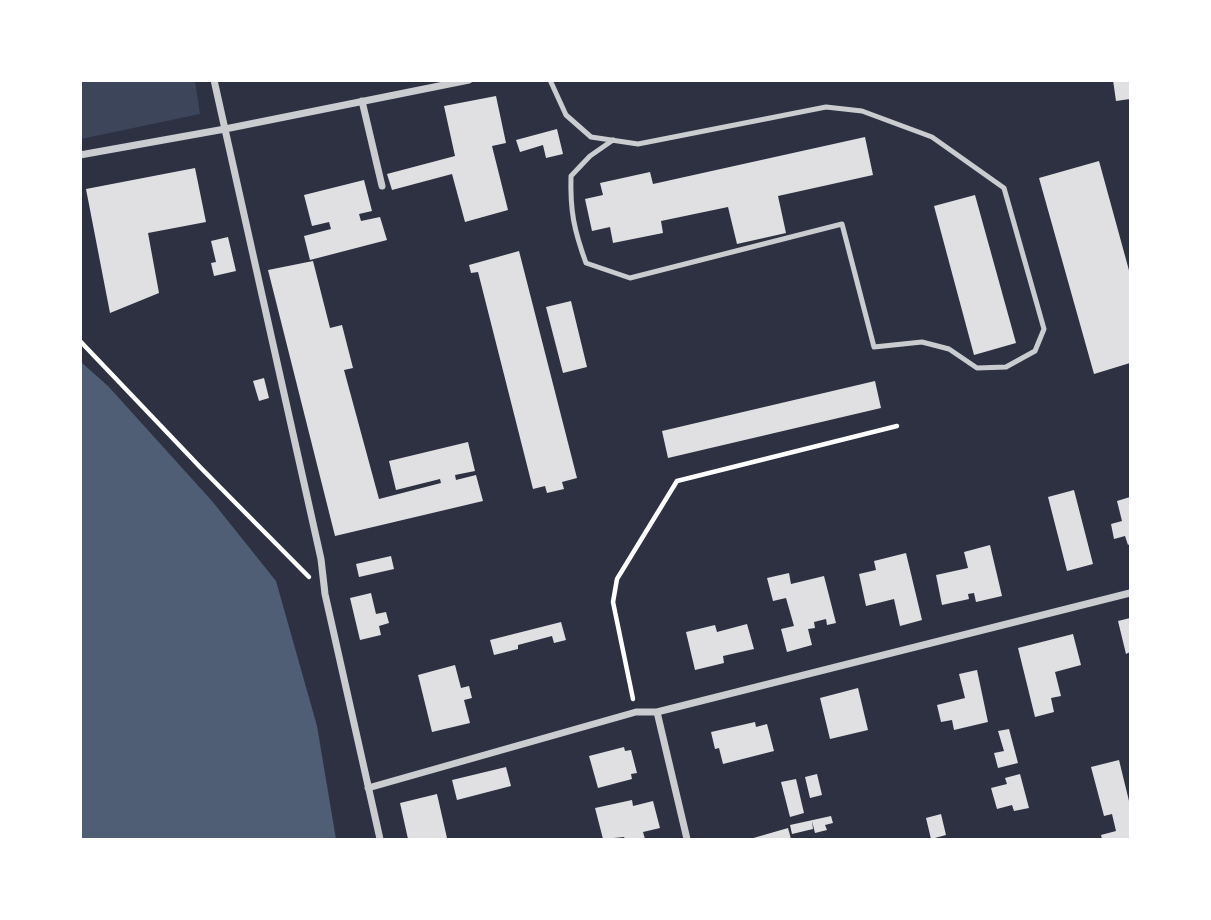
<!DOCTYPE html>
<html>
<head>
<meta charset="utf-8">
<style>
  body { margin:0 }
  #map { position:relative; width:1211px; height:920px; overflow:hidden; background:#2d3142; font-family:Inter,sans-serif }
  canvas { display:block }
  .frame { position:absolute; inset:0; border:82px solid #fff; pointer-events:none }
</style>
</head>
<body>
<div id="map">
<canvas width="1211" height="920"></canvas>
<div class="frame"></div>
</div>
<script>
const c = document.querySelector('canvas').getContext('2d');
c.lineJoin = 'round';
function fillPath(path, color) { c.fillStyle = color; c.fill(path, 'evenodd'); }
function stroke(path, color, width, dash) { c.strokeStyle = color; c.lineWidth = width; c.lineCap = dash ? 'butt' : 'round'; c.setLineDash(dash || []); c.stroke(path); }
fillPath(new Path2D(`
  M81,80l114,1 5,33 -119,25z`), '#3c4559');
fillPath(new Path2D(`
  M81,362l27,24 104,115 64,80 41,145 19,113h-255z`), '#4f5d75');
fillPath(new Path2D(`
  M1113,80h17v19l-14,2z
  M496,96l10,47 -14,3 16,64 -43,12 -13,-48 -60,16 -5,-16 68,-18 -11,-50z
  M557,129l6,25 -17,4 -3,-13 -23,7 -4,-12z
  M865,137l8,38 -95,21 8,37 -49,11 -9,-37 -67,14 2,12 -50,10 -3,-16 -18,4 -7,-32 18,-4 -3,-12 50,-11 3,12z
  M1099,161l31,113v89l-36,11 -55,-196z
  M195,168l11,54 -58,11 11,60 -49,20 -24,-124z
  M364,180l8,31 -13,3 2,7 19,-4 7,23 -77,20 -6,-24 27,-7 -2,-7 -17,4 -8,-31z
  M975,195l41,148 -42,12 -40,-149z
  M228,237l8,34 -22,5 -3,-13 5,-1 -5,-21z
  M519,251l58,227 -15,4 2,7 -17,4 -2,-7 -12,3 -55,-217 -7,1 -2,-8z
  M313,261l17,67 12,-3 11,43 -9,2 35,129 62,-16 -1,-4 -44,11 -7,-29 79,-19 7,29 -20,4 1,5 20,-5 7,26 -148,35 -67,-266z
  M571,301l16,66 -24,6 -17,-66z
  M264,378l5,20 -10,3 -6,-20z
  M875,381l6,27 -213,50 -6,-27z
  M1074,490l19,74 -26,7 -19,-74z
  M1130,497v47l-2,1 -3,-9 -11,3 -3,-15 11,-3 -5,-20z
  M990,545l12,51 -26,6 -2,-9 -6,1 1,5 -27,6 -6,-30 32,-7 -4,-16z
  M906,553l16,67 -22,6 -6,-27 -28,7 -7,-32 17,-4 -2,-9z
  M391,556l3,13 -35,8 -3,-13z
  M789,573l2,11 33,-8 12,47 -9,2 -1,-6 -12,3 1,6 -7,1 4,16 -25,7 -6,-23 13,-3 -8,-28 -13,3 -6,-23z
  M371,593l5,21 10,-2 3,11 -10,3 2,9 -21,5 -10,-42z
  M1130,618v34l-4,2 -8,-33z
  M561,622l5,18 -12,3 -2,-7 -34,9v4l-24,6 -4,-15z
  M747,624l7,25 -31,7 1,7 -29,7 -9,-38 29,-7 2,7z
  M1073,634l8,31 -26,7 6,24 -10,2 3,14 -19,5 -17,-69z
  M455,665l6,23 8,-2 3,12 -8,2 6,23 -38,9 -14,-57z
  M977,670l11,52 -34,8 -2,-10 -11,2 -4,-17 28,-7 -6,-24z
  M858,688l10,42 -38,9 -10,-41z
  M755,722l1,5 11,-3 7,27 -51,13 -4,-16 -4,1 -4,-17z
  M1009,729l9,34 -20,5 -4,-15 10,-2 -6,-20z
  M624,747l1,4 6,-1 6,23 -6,1 1,5 -34,9 -9,-32z
  M1119,760l11,45v34h-28l-1,-4 15,-4 -4,-17 -8,2 -13,-49z
  M506,767l5,19 -54,14 -5,-20z
  M817,774l5,21 -12,3 -5,-21z
  M1020,774l9,34 -15,3 -2,-6 -15,4 -6,-21 16,-4 -2,-6z
  M796,779l8,34 -14,4 -9,-35z
  M437,794l10,44 -39,1 -8,-36z
  M632,800l1,6 20,-5 7,27 -17,4 2,7h-20l-1,-2 -21,2 -8,-31z
  M941,814l5,21 -15,4 -5,-21z
  M831,816l2,7 -8,2 2,5 -12,3 -3,-12 1,8 -21,5 -2,-9z
  M788,828l3,11h-41z`), '#e0e0e3');
stroke(new Path2D(`
  M80,341l121,127 108,109
  M633,699l-20,-97 4,-23 60,-98 220,-55`), '#fff', 4.5);
stroke(new Path2D(`
  M550,80l16,35 25,22 47,7 188,-37 36,4 70,26 72,51 40,141 -9,22 -29,16 -29,1 -28,-19 -27,-7 -48,5 -32,-123 -212,54 -44,-15c-12,-33 -16,-52 -15,-87l19,-20 23,-16`), '#caccd0', 5);
stroke(new Path2D(`
  M214,80l107,479 4,35 55,245
  M362,101l20,85
  M80,155l145,-26 244,-49
  M657,712l30,127
  M368,788l268,-76h21l473,-119`), '#caccd0', 7);
</script>
</body>
</html>
